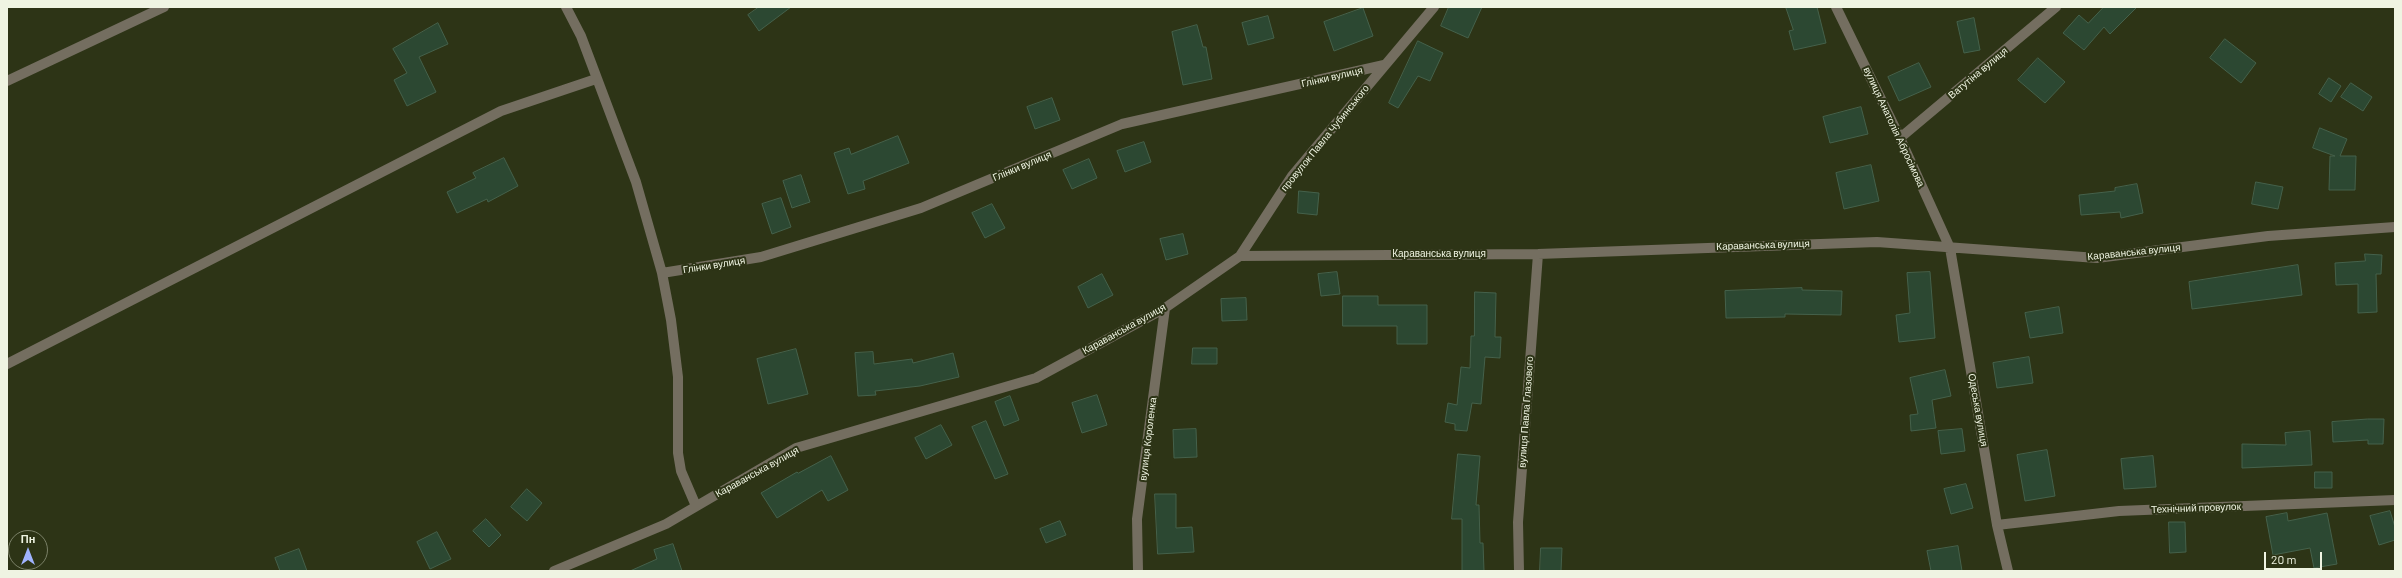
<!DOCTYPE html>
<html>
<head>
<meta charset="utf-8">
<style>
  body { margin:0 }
  #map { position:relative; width:2402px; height:578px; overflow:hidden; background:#2d3416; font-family:Barlow,sans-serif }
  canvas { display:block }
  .frame { position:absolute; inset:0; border:8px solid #eff4e2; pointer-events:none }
  .north { position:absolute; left:8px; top:530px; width:40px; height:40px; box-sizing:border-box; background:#2d3416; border:1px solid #7b8168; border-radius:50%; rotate:0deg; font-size:11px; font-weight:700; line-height:16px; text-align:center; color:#eff4e2 }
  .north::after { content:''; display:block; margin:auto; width:14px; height:18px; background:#a0b3fd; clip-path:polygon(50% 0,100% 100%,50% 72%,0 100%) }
  .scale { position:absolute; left:2264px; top:552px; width:58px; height:18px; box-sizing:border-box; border:2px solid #eff4e2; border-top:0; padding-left:5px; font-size:12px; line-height:14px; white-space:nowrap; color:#eff4e2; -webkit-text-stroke:3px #2d3416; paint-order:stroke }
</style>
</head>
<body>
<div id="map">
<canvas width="2402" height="578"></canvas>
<div class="frame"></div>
<div class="north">Пн</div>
<div class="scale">20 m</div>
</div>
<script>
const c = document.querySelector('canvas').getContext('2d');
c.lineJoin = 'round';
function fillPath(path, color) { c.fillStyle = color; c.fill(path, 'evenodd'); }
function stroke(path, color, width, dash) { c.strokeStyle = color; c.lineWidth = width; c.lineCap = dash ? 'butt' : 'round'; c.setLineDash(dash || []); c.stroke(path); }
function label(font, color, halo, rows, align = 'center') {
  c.font = font + ' Barlow,sans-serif'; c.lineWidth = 4; c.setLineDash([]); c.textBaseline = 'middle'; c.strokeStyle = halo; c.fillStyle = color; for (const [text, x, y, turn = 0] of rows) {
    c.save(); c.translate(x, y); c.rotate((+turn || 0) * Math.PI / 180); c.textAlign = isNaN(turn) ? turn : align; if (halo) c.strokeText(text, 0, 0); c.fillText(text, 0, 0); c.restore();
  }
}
const building = new Path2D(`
  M759,7h32l-32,24 -11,-16z
  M1449,7h33l-14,31 -27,-12z
  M1786,7h31l9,36 -32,7 -5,-19 4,-1z
  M2104,7h33l-27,27 -6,-7 -20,23 -21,-17 16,-18 9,8z
  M1363,8l10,28 -39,15 -10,-29z
  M1268,16l6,22 -26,7 -6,-22z
  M1974,18l6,32 -16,3 -7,-31z
  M438,23l10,21 -29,13 17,35 -29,14 -13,-26 13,-7 -14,-24z
  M1197,25l6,22h3l6,32 -29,6 -11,-53z
  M2225,39l31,24 -15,20 -31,-25z
  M1418,41l25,12 -13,28 -12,-5 -20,32 -9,-5z
  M2038,58l27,24 -20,21 -27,-23z
  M1919,63l12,24 -32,14 -11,-24z
  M2329,78l12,8 -10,16 -12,-8z
  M2351,83l21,14 -9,14 -22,-14z
  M1052,98l8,22 -25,9 -8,-22z
  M1861,107l7,27 -38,9 -7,-26z
  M2320,128l27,11 -7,17h16l-1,34h-26l1,-34h5l-22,-8z
  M898,136l11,27 -46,18 2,8 -17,5 -14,-41 15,-5 2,6z
  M1144,142l7,20 -26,10 -8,-21z
  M504,158l14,28 -30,16 -1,-3 -30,14 -10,-21 29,-14 -3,-5z
  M1089,159l8,19 -25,11 -9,-19z
  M1871,165l8,36 -35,8 -8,-36z
  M801,175l9,27 -18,6 -9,-27z
  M2256,182l27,5 -5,22 -26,-5z
  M2137,184l6,29 -22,5 -1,-6 -39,3 -2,-20 36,-4v-3z
  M1299,191l20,2 -2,22 -19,-2z
  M781,198l10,29 -19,7 -10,-30z
  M992,204l13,24 -20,10 -13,-25z
  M1183,234l5,20 -22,6 -6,-21z
  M2365,254l17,1 -1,19h-5l1,38 -19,1v-29l-22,1 -1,-22 30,-2z
  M2298,265l4,30 -110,14 -3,-27z
  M1337,272l3,22 -19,2 -3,-22z
  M1930,272l5,66 -36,4 -3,-27 14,-2 -3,-40z
  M1102,274l11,21 -25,13 -10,-21z
  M1802,288v2l40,1 -1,24 -56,-1v3l-59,1 -1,-27z
  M1475,292l21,1 -1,44h6l-1,21 -15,-1 -4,47 -9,-1 -5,28 -12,-1v-6l-10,-2 3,-19 9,2 4,-38 9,1 1,-32h3z
  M1343,296h35v9h49v39h-30v-18h-54z
  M1246,298l1,22 -25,1 -1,-22z
  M2059,307l4,26 -33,5 -5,-25z
  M1193,348h24v16h-25z
  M796,349l12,45 -40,10 -11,-45z
  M873,352l1,12 38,-5 1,4 40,-10 6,24 -39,9 -45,5 1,4 -18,1 -3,-43z
  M2029,357l4,26 -36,5 -4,-25z
  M1945,370l6,26 -19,4 4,28 -25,3 -1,-16 8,-1 -8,-36z
  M1097,395l10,30 -25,8 -10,-30z
  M1010,396l9,24 -15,6 -9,-24z
  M2368,419h16l-1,25h-15v-4l-35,2 -1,-20z
  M986,421l22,53 -13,5 -23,-52z
  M941,425l11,20 -26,14 -11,-21z
  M1196,429l1,28 -23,1 -1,-28z
  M1962,429l3,22 -24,3 -3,-23z
  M2310,431l2,34 -70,3v-24l44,1 -1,-12z
  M2047,450l8,46 -30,5 -8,-46z
  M1458,454l22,2 -4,49h3l1,38h3l1,28h-22v-52h-10z
  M831,456l17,34 -20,11 -6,-11 -45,28 -16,-25 36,-21 1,1z
  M2153,456l3,31 -32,2 -3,-30z
  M2315,472h17v16h-17z
  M1966,484l7,24 -22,6 -7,-25z
  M527,489l15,14 -15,18 -16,-14z
  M1155,494h21v34l16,-1 2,25 -36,2z
  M2390,511l5,16v13l-16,5 -9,-29z
  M2287,513l1,8 39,-8 10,51 -23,4 -4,-20 -37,7 -7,-38z
  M486,519l15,16 -12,12 -16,-16z
  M1060,521l6,14 -20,8 -6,-14z
  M2169,522h16l1,30 -16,1z
  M437,532l14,27 -21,10 -13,-27z
  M673,544l9,27h-52l27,-12 -3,-9z
  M1958,546l4,25h-31l-4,-20z
  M1541,548h21l-1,23h-21z
  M299,549l8,22h-27l-5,-13z`);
fillPath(building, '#2c4832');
stroke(building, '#45614b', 1);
stroke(new Path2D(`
  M566,7l15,29 55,146 26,91 9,47 7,57v76l3,18 15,35
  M1836,7l64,131 50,110 47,277 11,46
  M7,81l157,-74
  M1900,138l156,-131
  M1240,256l52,-80 142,-169
  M662,273l99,-16 160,-49 201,-84 262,-59
  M7,364l494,-253 95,-32
  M1997,525l122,-14 276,-11
  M554,571l112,-47 130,-76 240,-70 129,-70 75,-52 298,-2 339,-12 220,16 171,-22 127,-9
  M1138,571l-1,-52 28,-211
  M1519,571l-1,-49 20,-268`), '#746e60', 10);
label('10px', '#eff4e2', '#2d3416', [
  ["Ватутіна вулиця",1978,73,-40],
  ["Глінки вулиця",1332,77,-13],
  ["вулиця Анатолія Абросімова",1894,127,65],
  ["провулок Павла Чубинського",1325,138,-51],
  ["Глінки вулиця",1022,166,-23],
  ["Караванська вулиця",1763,245,-2],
  ["Караванська вулиця",2134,252,-6],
  ["Караванська вулиця",1439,254],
  ["Глінки вулиця",714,265,-9],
  ["Караванська вулиця",1124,329,-29],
  ["Одеська вулиця",1978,410,80],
  ["вулиця Павла Глазового",1526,412,-86],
  ["вулиця Короленка",1148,439,-83],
  ["Караванська вулиця",757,472,-29],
  ["Технічний провулок",2196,508,-2]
]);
</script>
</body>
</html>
